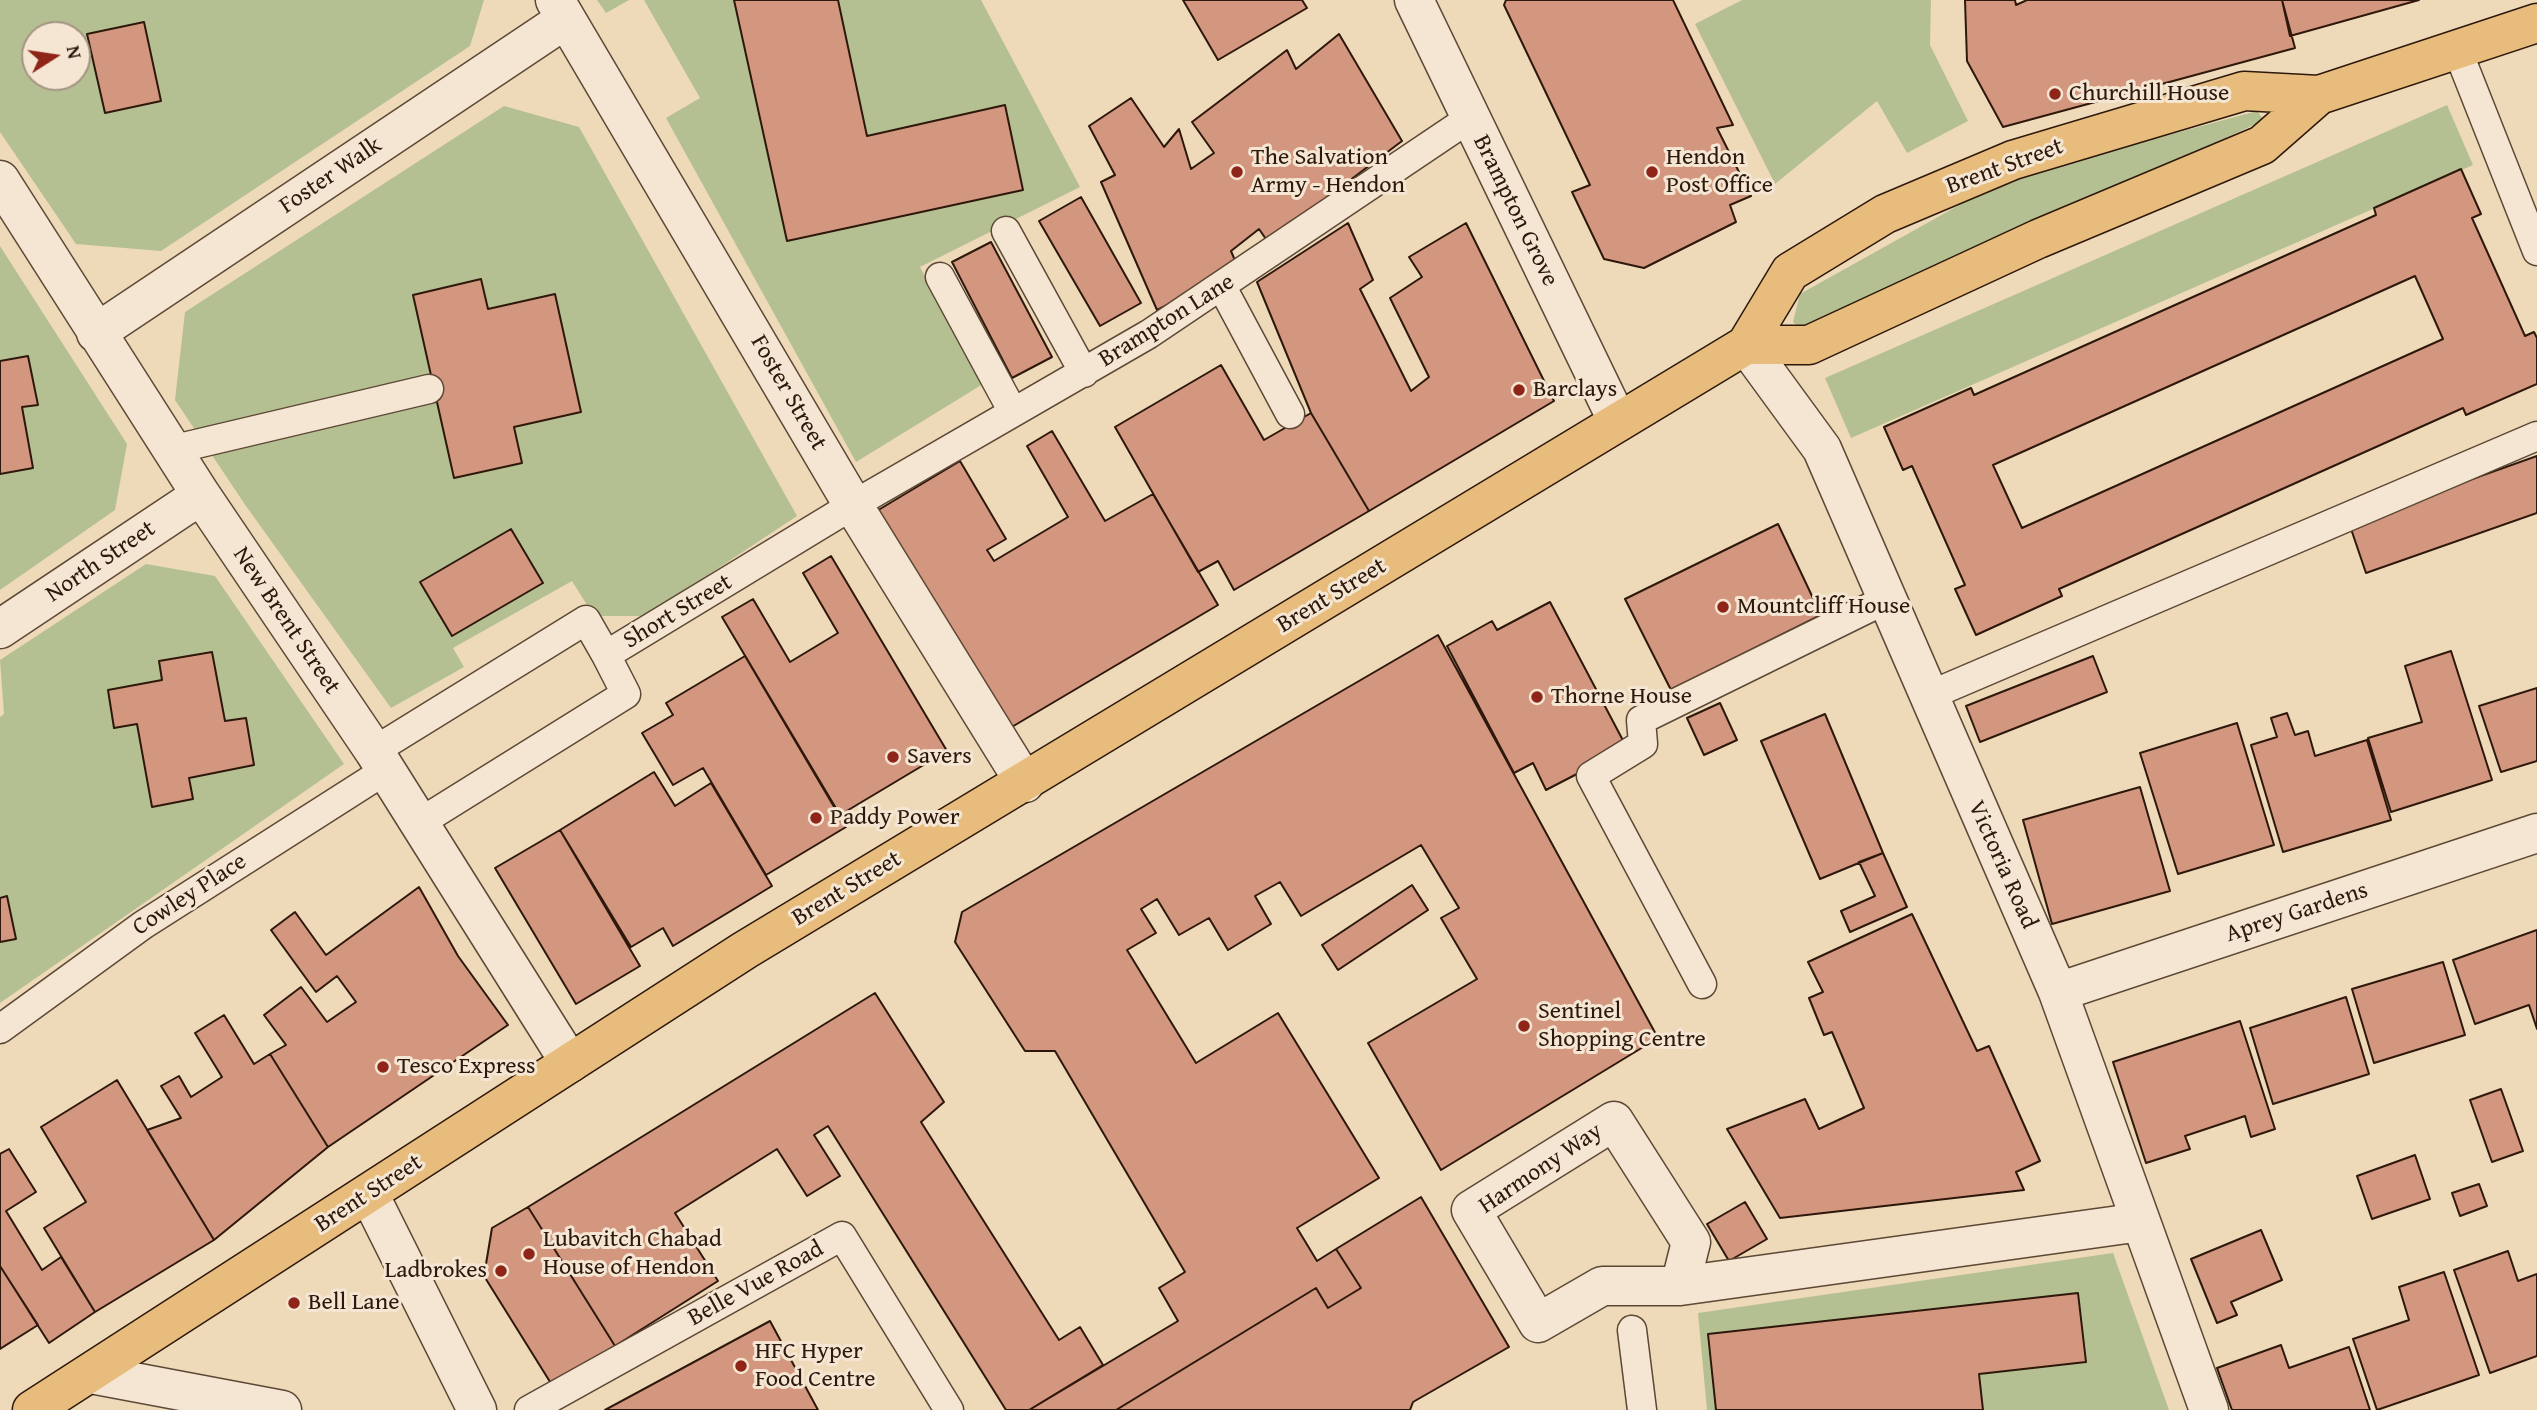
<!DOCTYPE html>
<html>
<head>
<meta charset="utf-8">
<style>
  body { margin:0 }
  #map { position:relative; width:2537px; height:1410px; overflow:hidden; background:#eed9b9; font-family:"Gentium Book Plus",serif }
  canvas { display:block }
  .north { position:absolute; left:21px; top:21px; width:70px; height:70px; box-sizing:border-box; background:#f4e6d2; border:2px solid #a49482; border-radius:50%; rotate:78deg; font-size:19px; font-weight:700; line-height:28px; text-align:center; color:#2d180b }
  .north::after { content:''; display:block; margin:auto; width:24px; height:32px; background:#8f2418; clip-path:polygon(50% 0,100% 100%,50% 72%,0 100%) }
</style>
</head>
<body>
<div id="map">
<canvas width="2537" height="1410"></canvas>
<div class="north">N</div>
</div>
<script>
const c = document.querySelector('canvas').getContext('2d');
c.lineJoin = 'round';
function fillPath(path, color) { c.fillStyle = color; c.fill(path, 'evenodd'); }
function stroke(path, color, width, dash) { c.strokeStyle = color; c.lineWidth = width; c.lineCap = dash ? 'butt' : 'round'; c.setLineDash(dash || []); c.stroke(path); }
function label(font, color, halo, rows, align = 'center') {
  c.font = font + ' "Gentium Book Plus",serif'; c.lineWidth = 6; c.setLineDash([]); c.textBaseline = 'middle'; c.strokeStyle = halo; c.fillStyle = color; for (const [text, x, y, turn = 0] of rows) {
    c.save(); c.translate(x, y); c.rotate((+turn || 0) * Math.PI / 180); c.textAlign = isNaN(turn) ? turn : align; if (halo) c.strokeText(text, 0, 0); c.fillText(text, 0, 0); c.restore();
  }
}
fillPath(new Path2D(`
  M0,0h484l-14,46 -309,205 -85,-7 -76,-112zM35,35h42v42h-42z
  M597,0h32l-23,13z
  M644,0h337l99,187 -160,80 63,117 -127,78 -190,-344 34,-20z
  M1742,0h189l-1,45 38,76 -61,32 -30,-52 -102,83 -80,-160z
  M2447,105l26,60 -622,273 -26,-60z
  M504,106l75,21 218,389 -151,100h-52l-22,-35 -119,67 11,19 -73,41 -145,-202 -71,-106 10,-88z
  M2257,111l7,9 -458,215 -13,-13 7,-28 206,-115z
  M0,246l127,198 -12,66 -115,80z
  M146,564l69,12 129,188 -344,239v-286l4,-3 -4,-54z
  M2113,1253l56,157h-462l-9,-97z`), '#b5c092');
const building = new Path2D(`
  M734,0h104l29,136 138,-31 18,85 -236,51z
  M1183,0h119l5,8 -89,52z
  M1506,0h167l60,125 -16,3 34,68 -21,9 6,17 -92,46 -40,-9 -32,-67 18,-7 -86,-180z
  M1965,0h50l1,5 11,-5h255l13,48 -292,79 -36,-66z
  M2282,0h137l-129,36z
  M144,22l17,79 -56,12 -18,-79z
  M1339,34l63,107 -134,101 -9,-13 -28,22 8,19 -82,40 -56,-128 14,-7 -26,-49 42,-28 33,49 15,-18 12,40 23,-16 -22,-31 95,-72 9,19z
  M2461,169l20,45 -9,4 53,118 9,-4 3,6v46l-71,31 -3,-7 -404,181 3,7 -86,39 -21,-46 10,-4 -53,-119 -9,4 -19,-43 87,-39 3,7 402,-180 -2,-7zM2415,276l28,63 -421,189 -29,-63z
  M1081,197l60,106 -41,23 -61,-105z
  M1348,223l25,57 -13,9 51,102 18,-14 -39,-79 32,-21 -13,-20 57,-34 88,178 -185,110 -58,-98 -54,-131z
  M991,242l61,115 -40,21 -60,-116z
  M481,279l7,30 67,-15 26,118 -67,15 8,36 -68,15 -41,-183z
  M28,356l10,49 -16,2 11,61 -33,6v-113z
  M1221,365l43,75 47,-27 58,98 -135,79 -16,-29 -20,11 -83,-145z
  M1052,431l53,90 48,-27 65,111 -213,126 -130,-219 85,-51 46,78 -19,11 7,11 74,-44 -41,-71z
  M2537,456v57l-171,60 -17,-50z
  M1778,524l43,91 -150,75 -46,-91z
  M511,529l32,54 -91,53 -32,-54z
  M831,556l116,195 -107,64 -118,-198 31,-18 37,63 48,-29 -35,-60z
  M1550,602l77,146 -81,42 -13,-27 -19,10 -67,-127 45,-25 5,9z
  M1438,635l220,403 -217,132 -73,-127 109,-64 -36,-61 18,-10 -38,-63 -120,71 -21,-34 -25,14 16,28 -43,26 -19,-32 -30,17 -22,-36 -16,10 15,24 -29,17 69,113 82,-50 101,165 -82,50 20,33 19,-12 25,39 -33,20 -12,-20 -200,122h-87l149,-89 -19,-33 26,-16 -130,-221h-30l-70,-109 7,-30z
  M2451,651l41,129 -101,32 -23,-74 54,-16 -17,-56z
  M212,652l13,69 21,-3 8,47 -65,13 4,21 -41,8 -15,-83 -23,4 -6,-38 54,-10 -3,-19z
  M745,656l101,171 -80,48 -63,-107 -30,17 -31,-52 31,-18 -7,-12z
  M2093,656l14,36 -127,50 -14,-36z
  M2537,688v73l-36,11 -22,-66z
  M1720,703l17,37 -33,15 -17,-37z
  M2287,713l8,22 13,-4 7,25 52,-16 24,80 -108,32 -32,-107 26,-8 -6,-19z
  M1825,714l58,139 -63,26 -59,-138z
  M2237,723l37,122 -96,29 -38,-121z
  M654,772l21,34 36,-23 61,103 -99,60 -10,-18 -32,19 -71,-117z
  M2140,787l30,104 -118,33 -29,-104z
  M560,830l80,136 -64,38 -81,-136z
  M1883,853l24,54 -57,25 -9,-21 34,-15 -16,-34z
  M1412,885l16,25 -90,60 -16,-25z
  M419,887l39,69 50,69 -180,122 -58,-93 16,-9 -22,-30 37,-28 26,35 29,-20 -19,-26 -21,16 -45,-62 24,-18 31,43z
  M7,896l9,43 -16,3v-44z
  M1912,914l65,137 12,-5 51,115 -24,11 8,18 -244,28 -53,-89 78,-30 14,30 45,-21 -32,-76 -8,3 -15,-37 14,-6 -15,-30z
  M2537,930v99l-8,-24 -54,19 -22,-64z
  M2443,962l22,73 -91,28 -22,-74z
  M875,993l69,109 -23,20 138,218 21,-13 23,38 -74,45h-23l-178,-284 -14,9 26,41 -33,20 -30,-47 -102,64 43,68 -103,65 -87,-139z
  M2346,997l23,77 -96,30 -23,-76z
  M224,1015l30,49 16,-10 58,93 -114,93 -67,-110 34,-12 -20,-32 18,-10 12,21 31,-20 -27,-44z
  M2240,1021l35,108 -24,8 -6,-21 -60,20 5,13 -44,14 -33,-101z
  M117,1080l97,160 -119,72 -51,-84 42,-26 -45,-75z
  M2501,1089l22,62 -31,11 -22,-62z
  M9,1149l27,43 -30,19 36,59 19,-13 34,55 -46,31 -49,-77v-112z
  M2415,1155l15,44 -58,20 -15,-43z
  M2479,1184l8,22 -27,10 -8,-23z
  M1421,1197l88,150 -96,55 -3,8h-294l200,-122 12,20 33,-20 -25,-39z
  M1745,1202l22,37 -38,22 -22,-37z
  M528,1207l87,139 -63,39 -68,-109 8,-48z
  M2261,1230l21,50 -51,22 6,13 -20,8 -26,-64z
  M2508,1251l10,30 19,-7v82l-47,17 -36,-103z
  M0,1266l38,59 -38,24z
  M2444,1272l35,103 -102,35 -24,-71 56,-19 -10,-33z
  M2078,1293l8,69 -107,12 4,36h-267l-8,-76z
  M770,1321l48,89h-213z
  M2281,1345l8,23 60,-21 21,63h-138l-15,-42z`);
fillPath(building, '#d3967e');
stroke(building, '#2d180b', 2);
const service = new Path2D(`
  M2457,49l80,202
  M1006,231l78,142
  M940,277l73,135
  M1222,287l68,127
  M175,449l254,-60
  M1928,696l609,-260
  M374,751l212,-131 20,35 247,-150 296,-171 321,-216
  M419,823l207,-129 -20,-39
  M1702,984l-111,-208 52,-32 -2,-24 246,-121
  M0,1029l143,-104 243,-155
  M1632,1330l10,80
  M529,1410l313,-174 107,174`);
const minor = new Path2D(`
  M555,0l298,505 172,278
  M1414,0l204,422
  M0,180l201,315 173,256 196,312
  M96,333l470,-314
  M1746,345l76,104 236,543 151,418
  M0,629l201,-134
  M2058,992l479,-159
  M1680,1286l11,-44 -77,-121 -143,89 67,113 64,-37h78l461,-64`);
const tertiary = new Path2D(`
  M369,1194l108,216
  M91,1374l191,36`);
const primary = new Path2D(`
  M1746,345h63l229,-106 224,-94 57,-50
  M32,1410l713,-460 1001,-605 44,-73 95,-58 128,-54 231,-69 75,4 218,-72`);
stroke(service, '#5d4836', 31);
stroke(minor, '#5d4836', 41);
stroke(tertiary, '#5d4836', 41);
stroke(primary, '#2d180b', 41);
stroke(service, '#f4e6d2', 28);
stroke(minor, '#f4e6d2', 38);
stroke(tertiary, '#f4e6d2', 38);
stroke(primary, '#e7bc7c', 38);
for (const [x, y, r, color] of [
  [2055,94,7,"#8f2418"],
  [1237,172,7,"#8f2418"],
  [1652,172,7,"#8f2418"],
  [1519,390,7,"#8f2418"],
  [1723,607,7,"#8f2418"],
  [1537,697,7,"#8f2418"],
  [893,757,7,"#8f2418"],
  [816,818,7,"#8f2418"],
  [1524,1026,7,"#8f2418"],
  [383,1067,7,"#8f2418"],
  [529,1254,7,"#8f2418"],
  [501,1271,7,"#8f2418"],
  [294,1303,7,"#8f2418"],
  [741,1366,7,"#8f2418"]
]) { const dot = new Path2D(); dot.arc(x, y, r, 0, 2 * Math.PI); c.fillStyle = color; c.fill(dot); stroke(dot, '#f4e6d2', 2.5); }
label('24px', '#2d180b', '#f4e6d2', [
  ["Churchill House",2069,94],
  ["The Salvation",1251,158],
  ["Army - Hendon",1251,186],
  ["Hendon",1666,158],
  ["Post Office",1666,186],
  ["Barclays",1533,390],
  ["Mountcliff House",1737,607],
  ["Thorne House",1551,697],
  ["Savers",907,757],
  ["Paddy Power",830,818],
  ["Sentinel",1538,1012],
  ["Shopping Centre",1538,1040],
  ["Tesco Express",397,1067],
  ["Lubavitch Chabad",543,1240],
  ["House of Hendon",543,1268],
  ["Ladbrokes",487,1271,"right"],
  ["Bell Lane",308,1303],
  ["HFC Hyper",755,1352],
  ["Food Centre",755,1380]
], 'left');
label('24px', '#2d180b', '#f4e6d2', [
  ["Brent Street",2005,167,-20],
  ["Foster Walk",331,176,-34],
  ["Brampton Grove",1515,211,64],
  ["Brampton Lane",1167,321,-32],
  ["Foster Street",788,393,60],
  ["North Street",101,562,-34],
  ["Brent Street",1332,596,-31],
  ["Short Street",678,612,-31],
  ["New Brent Street",286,621,56],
  ["Victoria Road",2002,865,66],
  ["Brent Street",847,889,-31],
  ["Cowley Place",190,895,-33],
  ["Aprey Gardens",2297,913,-18],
  ["Harmony Way",1541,1169,-34],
  ["Brent Street",369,1194,-33],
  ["Belle Vue Road",756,1284,-29]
]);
</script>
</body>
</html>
